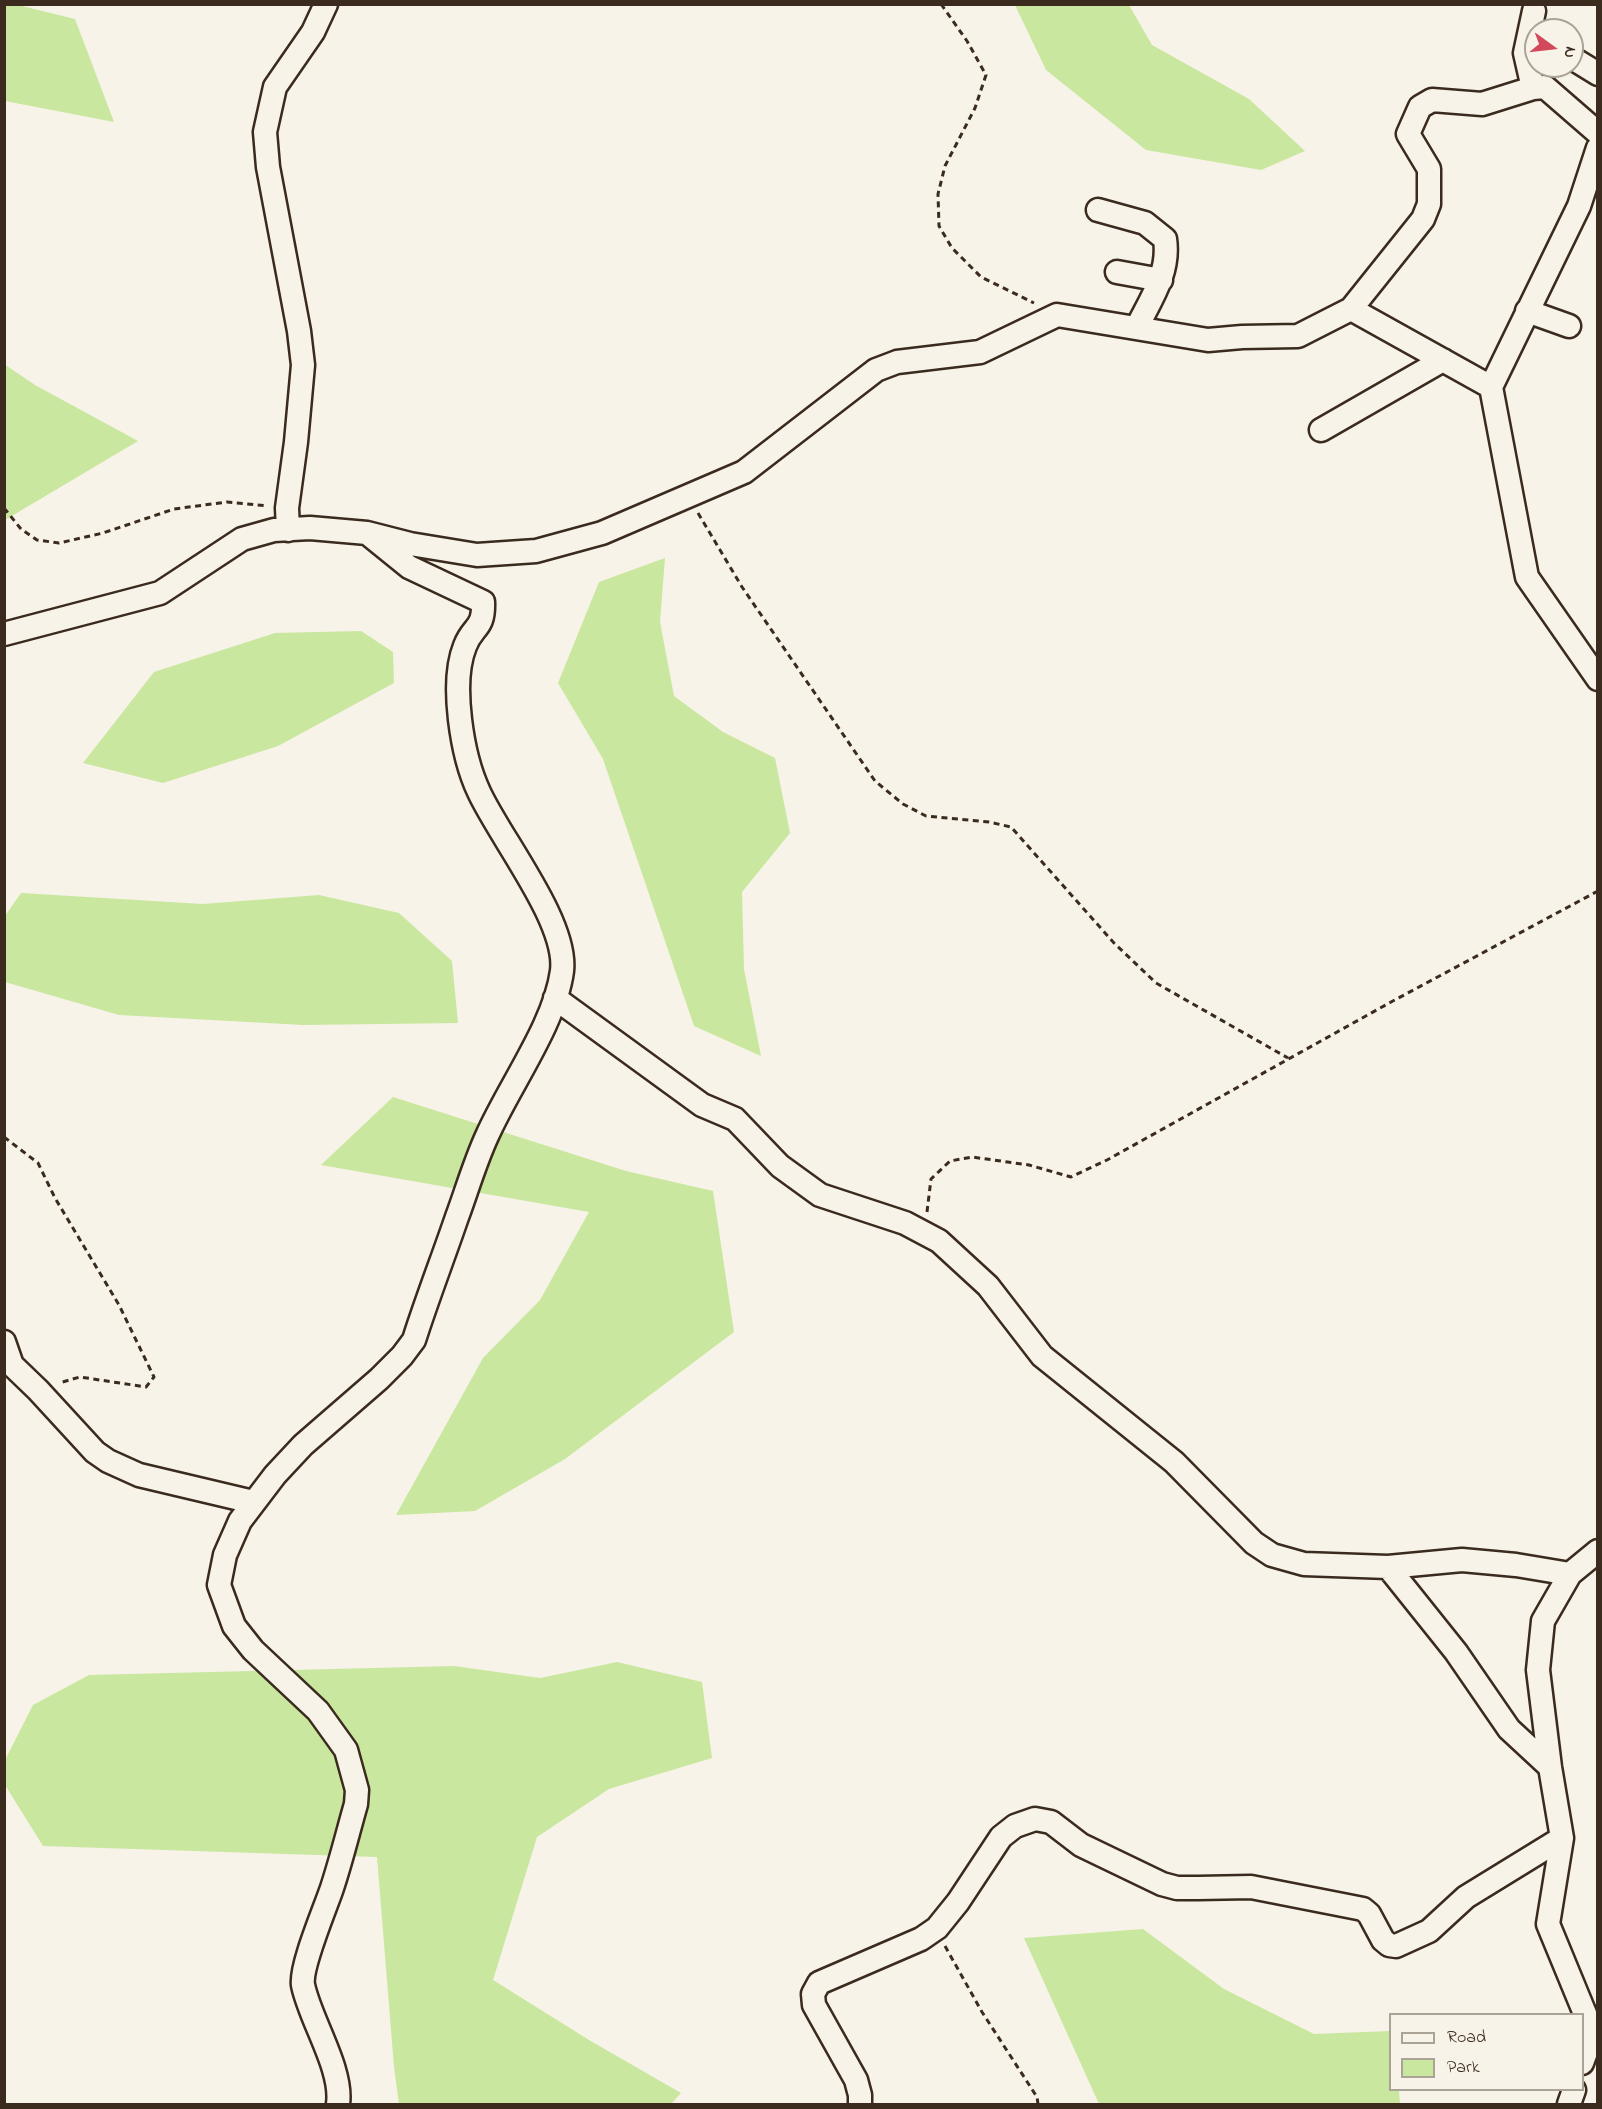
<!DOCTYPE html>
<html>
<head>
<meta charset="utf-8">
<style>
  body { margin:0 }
  #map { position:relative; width:1602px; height:2109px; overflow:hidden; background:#f7f3e8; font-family:"Indie Flower",sans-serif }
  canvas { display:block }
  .frame { position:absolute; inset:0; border:6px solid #3b2a1e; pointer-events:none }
  .legend { position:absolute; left:1389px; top:2013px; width:195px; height:78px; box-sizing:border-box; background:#f7f3e8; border:2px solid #aca397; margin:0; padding:8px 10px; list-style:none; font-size:18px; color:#3b2a1e }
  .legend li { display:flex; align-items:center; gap:12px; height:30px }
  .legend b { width:30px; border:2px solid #aca397 }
  .north { position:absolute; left:1524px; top:18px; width:60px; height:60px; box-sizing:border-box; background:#f7f3e8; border:2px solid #aca397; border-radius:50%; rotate:105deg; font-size:16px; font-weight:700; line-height:24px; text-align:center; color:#3b2a1e }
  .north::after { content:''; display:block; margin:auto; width:21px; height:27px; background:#d1495b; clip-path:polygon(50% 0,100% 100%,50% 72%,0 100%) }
</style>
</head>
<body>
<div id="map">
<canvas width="1602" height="2109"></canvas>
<div class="frame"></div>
<ul class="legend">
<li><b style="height:8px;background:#f7f3e8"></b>Road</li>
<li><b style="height:16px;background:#c9e79e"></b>Park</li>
</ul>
<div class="north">N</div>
</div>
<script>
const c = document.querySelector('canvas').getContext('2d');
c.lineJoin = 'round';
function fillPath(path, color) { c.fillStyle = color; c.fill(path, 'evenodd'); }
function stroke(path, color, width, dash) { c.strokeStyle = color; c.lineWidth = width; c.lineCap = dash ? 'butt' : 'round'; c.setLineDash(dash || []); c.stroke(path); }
fillPath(new Path2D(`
  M4,5h14l57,14 39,103 -109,-21z
  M1015,5h114l23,40 97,54 56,52 -44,19 -115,-20 -100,-80z
  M4,364l31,21 103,56 -133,79z
  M665,558l-5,64 14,74 49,36 52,26 15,75 -48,59 2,77 17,87 -67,-30 -91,-267 -45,-76 41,-101z
  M361,631l32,21 1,31 -116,63 -115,37 -80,-20 71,-91 121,-39z
  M21,893l182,11 116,-9 80,18 53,48 6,62 -155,2 -184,-10 -114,-33v-66z
  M393,1097l233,74 87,20 21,141 -169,127 -90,52 -79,4 87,-157 57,-58 49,-88 -268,-47z
  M617,1662l85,20 10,76 -103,31 -72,48 -44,143 96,60 92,53 -10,11h-272l-5,-37 -17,-210 -334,-11 -38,-61 -1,-23 29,-57 56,-30 365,-9 86,12z
  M1143,1929l81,60 90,45 76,-3v59h9l1,14h-301l-75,-166z`), '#c9e79e');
const minor = new Path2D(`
  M1572,58l26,16
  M1533,88l-8,-35 9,-42
  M1598,148l-19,58 -88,181 36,190 71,102
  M1098,210l47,13 20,16c5,33 -14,60 -28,88
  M1117,272l44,8
  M1351,309l72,-90 6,-15v-35l-21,-35 12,-27 12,-7 50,4 51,-16 12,-1 53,46
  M1527,311l42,15
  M1321,430l122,-70
  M288,530l-1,-22 9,-66 7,-77 -4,-34 -31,-164 -3,-35 10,-45 38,-55 13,-28
  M4,634l156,-41 82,-54 32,-9 36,-2 57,5 43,11 67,11 59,-4 66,-18 142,-61 132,-102 21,-8 83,-10 77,-37 151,25 34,-3 56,-1 53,-27 140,78
  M555,998l147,107 33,14 45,47 40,29 85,28 34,18 49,45 54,70 132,106 80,81 18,12 32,9 84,3 74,-7 54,5 54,9
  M4,1342l8,23 26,25 57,62 13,9 31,14 114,27
  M1388,1567l68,85 53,77 41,38
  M1582,2063l11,-30 -45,-109 14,-86 -12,-71 -12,-97 5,-49 27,-47 28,-23
  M338,2104c5,-35 -28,-84 -35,-119 -3,-18 22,-76 29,-97 9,-27 16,-56 24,-84l1,-14 -11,-40 -28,-39 -65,-61 -19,-24 -15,-41 6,-30 15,-34 35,-46 28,-30 76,-66 23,-23 12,-16c13,-41 29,-82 43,-123 10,-27 18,-55 30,-81 22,-50 68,-112 75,-165 6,-49 -62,-133 -83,-179 -17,-36 -29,-109 -14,-146 8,-21 19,-16 18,-44l-74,-35 -42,-34
  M860,2104v-9l-4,-15 -42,-75 -1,-11 6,-11 102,-44 16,-11 21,-26 43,-65 14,-11 20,-7 16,3 30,23 81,39 15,4h21l53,-1 112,22 6,5 14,26 6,5 7,1 33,-15 37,-34 96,-59
  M1569,2104l5,-14`);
stroke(minor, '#3b2a1e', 27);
stroke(new Path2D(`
  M941,4l26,37 19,34 -11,33 -30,58 -7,28 1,32 13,22 29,29 53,26
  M4,508l17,21 16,11 22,3 44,-10 71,-24 53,-7 41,4
  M698,513l44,74 133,194 28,23 23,12 63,6 22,5 103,116 42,40 132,75
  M4,1137l34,26 17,35 64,107 35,72 -8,10 -66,-10 -21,6
  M927,1212l4,-33 19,-18 22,-4 57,8 42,12 36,-17 284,-158 207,-111
  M945,1946l37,66 55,85 1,7`), '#3b2a1e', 3, [6, 4.5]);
stroke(minor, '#f7f3e8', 22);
</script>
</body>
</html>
